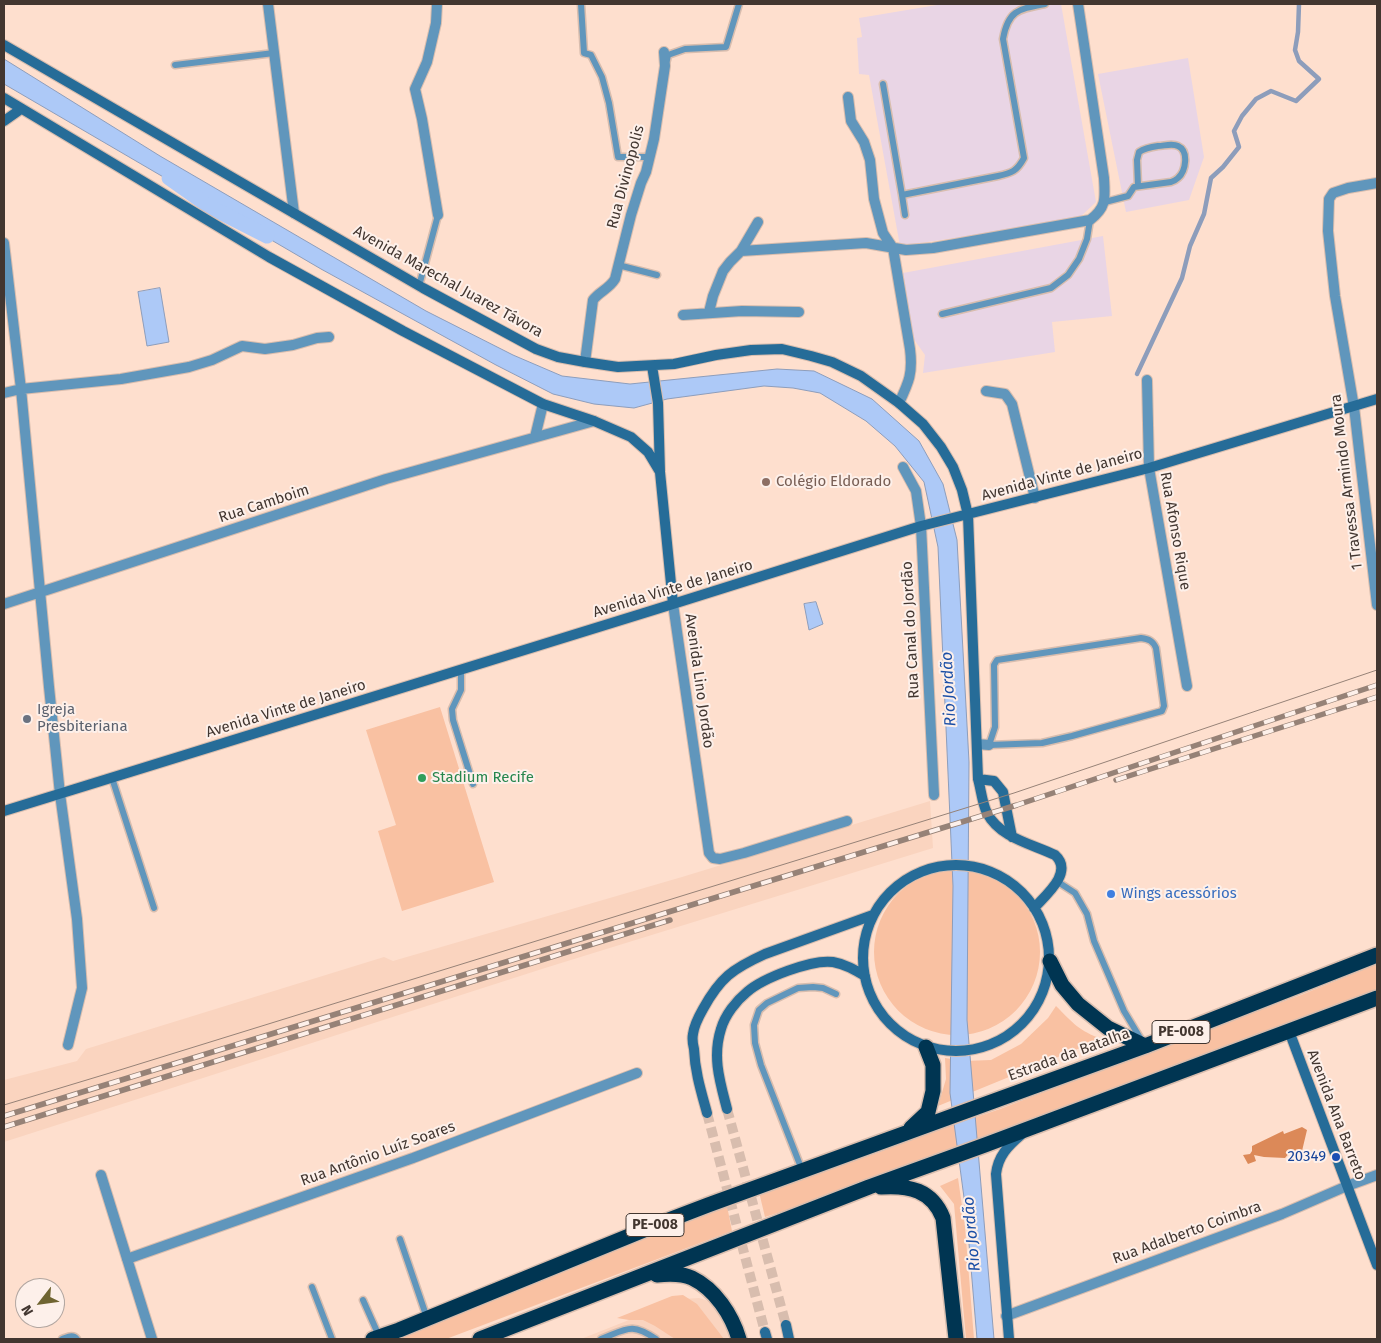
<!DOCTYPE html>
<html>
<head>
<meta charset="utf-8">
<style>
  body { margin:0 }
  #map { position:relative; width:1381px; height:1343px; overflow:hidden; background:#fedfce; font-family:"Fira Sans",sans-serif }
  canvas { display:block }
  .frame { position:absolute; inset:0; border:5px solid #423630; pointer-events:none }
  .north { position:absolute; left:15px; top:1278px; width:50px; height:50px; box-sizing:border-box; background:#fdf0ea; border:1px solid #b2a6a0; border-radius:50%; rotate:240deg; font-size:14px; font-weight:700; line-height:20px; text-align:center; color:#423630 }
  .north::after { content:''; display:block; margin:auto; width:18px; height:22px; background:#6f6431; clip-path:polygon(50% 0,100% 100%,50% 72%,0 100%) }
</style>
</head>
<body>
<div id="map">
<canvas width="1381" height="1343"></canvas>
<div class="frame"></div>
<div class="north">N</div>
</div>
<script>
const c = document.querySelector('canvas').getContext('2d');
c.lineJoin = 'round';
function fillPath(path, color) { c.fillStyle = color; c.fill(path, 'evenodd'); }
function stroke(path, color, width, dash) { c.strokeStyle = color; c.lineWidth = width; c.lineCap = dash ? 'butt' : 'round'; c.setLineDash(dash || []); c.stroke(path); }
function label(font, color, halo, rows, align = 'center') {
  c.font = font + ' "Fira Sans",sans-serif'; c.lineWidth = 4; c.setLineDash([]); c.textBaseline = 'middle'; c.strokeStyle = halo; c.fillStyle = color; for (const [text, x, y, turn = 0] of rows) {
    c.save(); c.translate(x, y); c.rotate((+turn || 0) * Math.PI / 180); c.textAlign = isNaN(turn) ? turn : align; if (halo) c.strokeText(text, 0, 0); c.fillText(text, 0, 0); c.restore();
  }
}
fillPath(new Path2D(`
  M930,801l3,47 -388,120 -541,174v-62l73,-19 9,-12 298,-92 9,4 289,-84z
  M699,1298l19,6 27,35h-164l101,-40z`), '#fad4bf');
fillPath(new Path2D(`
  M943,4h118l35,198 -19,18 -177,26 -31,-171 -10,-1 -2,-36 5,-1 -3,-19z
  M1188,58l16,99 -15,43 -63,12 -28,-138z
  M1103,236l9,80 -60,6 3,30 -132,21 2,-18 -12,-17 -10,-65z`), '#e9d5e5');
fillPath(new Path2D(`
  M440,707l54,175 -92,29 -24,-80 18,-6 -30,-95z
  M874 952a83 83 0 1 1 166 0a83 83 0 1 1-166 0Z
  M1377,964v26l-214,80 -156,60 -213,78 -29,9 -6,-25 118,-39 49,-19 74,-25 185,-72 116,-42z
  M1056,1006c17,17 23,25 46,33l-164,67 8,-27 -1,-21 20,3 26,-1 30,-16 27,-26z
  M958,1178l7,49 9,112h-8l-12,-135 -14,-18z
  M727,1206l5,25 -286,108h-54z
  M683,1295l14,9 27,35h-49l-20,-13 -12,-6h-14l-12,-2 55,-22z`), '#f9c1a2');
fillPath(new Path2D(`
  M1302,1127l5,3 -5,21h-11l-6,7 -21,-1 -10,-2 2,6 -8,3 -5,-9 7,-1 2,-3v-5l31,-15 1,3z`), '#dc8958');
const water = new Path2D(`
  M4,59l156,97 266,155 87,44 49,21 68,8 147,-15 37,2 58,28 47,42 24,43 14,56 12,222 -2,258 27,319h-17l-10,-119 -17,-127 3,-207 -15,-339 -14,-65 -29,-36 -29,-25 -46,-28 -27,-5 -29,-2 -97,13 -33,9 -40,-4 -41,-10 -57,-29 -175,-96 -317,-185z
  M160,288l9,54 -22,4 -9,-54z
  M816,602l7,22 -14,6 -5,-26z`);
fillPath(water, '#adc9f7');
stroke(water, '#8d9dbb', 1);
stroke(new Path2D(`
  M1137,374l45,-96 8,-32 14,-32 7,-36 12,-11 16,-20 -5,-16 8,-15 14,-17 15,-8 25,10 23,-22 -20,-18 -4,-11 3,-18 1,-28`), '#8d9dbb', 4.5);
stroke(new Path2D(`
  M169,178l41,29 57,29`), '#adc9f7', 15);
stroke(new Path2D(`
  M727,1109l59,216
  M707,1113l58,219`), '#d8bdae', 10, [10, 5]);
const lane = new Path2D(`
  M581,4l3,49 7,2 11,22 7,26 9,54h31
  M667,60l1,-5 17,-6 41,-2 13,-43
  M175,65l99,-12
  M883,84l19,111
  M1105,202l23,-6 6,-9 37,-5c3,-1 5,-2 7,-4 8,-7 11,-27 0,-32 -6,-3 -14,0 -20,0 -7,1 -13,2 -19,6l-2,8 1,26
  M905,215l-3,-20 96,-19c14,-3 19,-5 26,-18l-21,-119c5,-29 16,-30 42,-35
  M618,265l39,10
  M419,286l19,-71
  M942,314l109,-26 17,-13 11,-16 8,-20 3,-19
  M1141,638c8,1 12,3 15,10l8,58 -2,5 -90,25 -30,7 -53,2 6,-18 -1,-62 3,-5z
  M461,670v20l-9,19 1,11 20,64
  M112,778l42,130
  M1058,882l17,11 12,21 7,27 30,70 18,30
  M802,1170l-41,-105 -6,-22 -1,-18 5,-15 8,-7 31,-15 15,-1 10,1 13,6
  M400,1239l27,79
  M312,1287l20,52
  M363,1300l16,36
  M62,1339c6,-2 11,-5 15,0
  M601,1339c26,-10 30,-17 55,0`);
const street = new Path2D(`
  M268,4l26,209
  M437,4l-1,19 -9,39 -12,27 7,30 16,96
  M848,97l3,24 13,21 6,18 4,39 9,34 10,15 17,101c3,24 -1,33 -11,54
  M1377,183l-29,5 -15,5 -4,6 -1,32 7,65 19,111 23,198
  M4,243l17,146 28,298 11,107 17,125 5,69 -14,57
  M741,251l125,-8 40,7 27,-2 157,-28c17,-13 15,-22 14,-42l-26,-174
  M709,312l4,-16 10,-25 7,-9 11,-11 17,-29
  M683,315l59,-4 57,1
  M585,362l8,-62c7,-9 16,-11 22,-21l16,-64 10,-32 5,-11 8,-33 11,-73 -1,-14
  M1147,380l2,88 38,218
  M986,391l19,3 7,10 23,94
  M4,393l17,-4 100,-10 68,-12 23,-7 30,-14 23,3 28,-4 24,-7 12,-1
  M535,437l8,-33
  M903,467l13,24 5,35 13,269
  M4,604l382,-125 208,-58
  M673,604l36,249 4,5 7,1 24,-6 103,-32
  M977,744l12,1
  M101,1175l51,164
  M127,1259l286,-101 224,-85
  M1006,1316l276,-102 65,-28 30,-11`);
const secondary = new Path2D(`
  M4,45l419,243 113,61 22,8 27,5 33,5 56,-3 42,-9 35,-5 31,-1 29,7 21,6 29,14 38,27 24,21 18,23 12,20 9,23 6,25 10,264c3,10 4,24 9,34 13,25 45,31 68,42 19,17 -9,40 -21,53
  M4,98l265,159 134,74 140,73 51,17 37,16 17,15 12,20
  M4,121l17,-12
  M652,366l6,37 2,69 13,132
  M978,779l16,2 9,11 9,45
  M4,811l669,-207 248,-78 228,-58 228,-69
  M863 958a93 93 0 1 1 186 0a93 93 0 1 1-186 0Z
  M1289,1031l88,234
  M727,1109c-7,-27 -15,-52 -6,-80 4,-14 15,-28 26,-37 16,-14 65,-33 86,-30 12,2 22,8 32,14
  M707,1113c-6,-22 -12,-41 -13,-64 -1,-4 -2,-10 -1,-15 1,-8 6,-18 10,-25 17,-31 29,-40 62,-55l108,-39
  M786,1325l3,14
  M765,1332l2,7
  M1009,1339l-13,-165c2,-18 12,-28 25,-39`);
const highway = new Path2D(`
  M1050,961l12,24 16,19 30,24 37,18
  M911,1128l17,-16 5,-21v-26l-7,-18
  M881,1187c28,-2 51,3 62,31l13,121
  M657,1275c11,-1 24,-2 35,3 23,11 40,37 47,61
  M373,1339l26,-9 262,-107 47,-18 437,-159 232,-91
  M480,1339l389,-152 116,-42 392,-147`);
stroke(lane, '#d8bdae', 9);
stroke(street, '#d8bdae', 12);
stroke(secondary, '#d8bdae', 12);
stroke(highway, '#d8bdae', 18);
stroke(lane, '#6096bc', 6);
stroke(street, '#6096bc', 10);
stroke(secondary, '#266c98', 10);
stroke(highway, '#003552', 15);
stroke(new Path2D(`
  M4,1105l119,-36 891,-276 363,-123`), '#968277', 1);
const rail = new Path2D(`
  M1116,780l261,-83
  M4,1116l1013,-311 360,-120
  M4,1127l666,-207`);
stroke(rail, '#968277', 5.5);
stroke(rail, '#fdf0ea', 4, [11]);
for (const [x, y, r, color] of [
  [766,482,5,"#8d6e63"],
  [27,719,5,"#6b7280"],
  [422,778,5,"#2e9e5b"],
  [1111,894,5,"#3f7fe0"],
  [1336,1157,5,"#1a4fb4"]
]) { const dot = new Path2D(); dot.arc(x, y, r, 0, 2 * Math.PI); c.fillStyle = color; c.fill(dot); stroke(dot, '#fdf0ea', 2); }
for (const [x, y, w] of [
  [1181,1032,58],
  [655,1225,58]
]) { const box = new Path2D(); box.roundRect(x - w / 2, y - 11.5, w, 23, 4); c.fillStyle = '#fdf0ea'; c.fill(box); stroke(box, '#423630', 1); }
label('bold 14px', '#423630', null, [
  ["PE-008",1181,1032],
  ["PE-008",655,1225]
]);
label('15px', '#423630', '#fdf0ea', [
  ["Rua Divinopolis",626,177,-75],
  ["Avenida Marechal Juarez Távora",448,282,29],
  ["Avenida Vinte de Janeiro",1062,475,-15],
  ["1 Travessa Armindo Moura",1347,482,-97],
  ["Rua Camboim",264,504,-18],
  ["Rua Afonso Rique",1175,531,80],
  ["Avenida Vinte de Janeiro",673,589,-17],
  ["Rua Canal do Jordão",911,630,-93],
  ["Avenida Lino Jordão",699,681,82],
  ["Avenida Vinte de Janeiro",286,709,-17],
  ["Estrada da Batalha",1069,1055,-20],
  ["Avenida Ana Barreto",1336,1115,69],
  ["Rua Antônio Luíz Soares",378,1154,-20],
  ["Rua Adalberto Coimbra",1187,1233,-20]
]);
label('15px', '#785e54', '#fdf0ea', [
  ["Colégio Eldorado",776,482]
], 'left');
label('15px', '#5b616d', '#fdf0ea', [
  ["Igreja",37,710],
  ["Presbiteriana",37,727]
], 'left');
label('15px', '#27864d', '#fdf0ea', [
  ["Stadium Recife",432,778]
], 'left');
label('15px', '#366cbe', '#fdf0ea', [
  ["Wings acessórios",1121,894]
], 'left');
label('15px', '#164399', '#fdf0ea', [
  ["20349",1326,1157]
], 'right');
label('italic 16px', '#1c4fa6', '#fdf0ea', [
  ["Rio Jordão",949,689,-93],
  ["Rio Jordão",972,1234,-95]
]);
</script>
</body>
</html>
